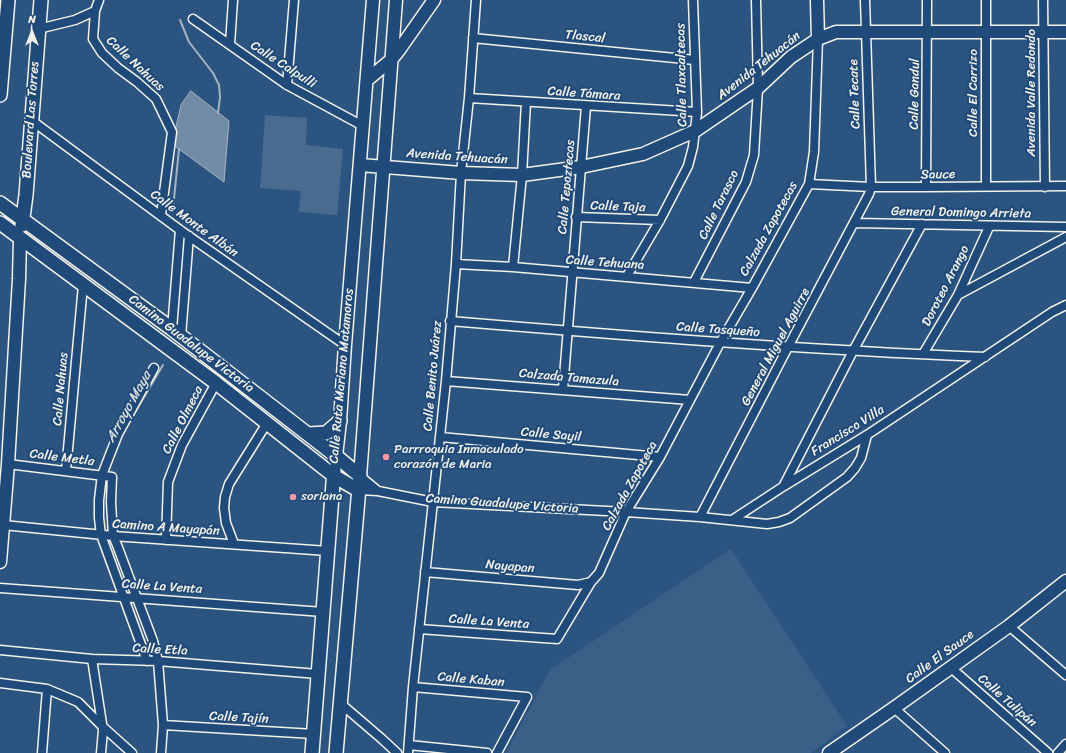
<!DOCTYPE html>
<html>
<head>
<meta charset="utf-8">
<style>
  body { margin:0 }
  #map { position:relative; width:1066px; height:753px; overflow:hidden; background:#2c5481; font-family:Sriracha,sans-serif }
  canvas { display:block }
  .north { position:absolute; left:12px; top:12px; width:40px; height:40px; -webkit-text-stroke:3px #1f4a7a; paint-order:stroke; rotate:0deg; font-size:11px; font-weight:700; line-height:16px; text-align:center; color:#f4f1e8 }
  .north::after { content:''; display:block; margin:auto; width:14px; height:18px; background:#f4f1e8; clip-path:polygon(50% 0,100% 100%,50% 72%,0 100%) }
</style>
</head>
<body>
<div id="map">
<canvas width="1066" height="753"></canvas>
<div class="north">N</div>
</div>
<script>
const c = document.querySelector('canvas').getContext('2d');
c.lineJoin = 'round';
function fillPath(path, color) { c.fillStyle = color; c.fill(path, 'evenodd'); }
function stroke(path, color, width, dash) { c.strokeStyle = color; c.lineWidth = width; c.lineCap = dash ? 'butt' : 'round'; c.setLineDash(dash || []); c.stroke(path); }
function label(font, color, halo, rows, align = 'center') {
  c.font = font + ' Sriracha,sans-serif'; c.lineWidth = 4; c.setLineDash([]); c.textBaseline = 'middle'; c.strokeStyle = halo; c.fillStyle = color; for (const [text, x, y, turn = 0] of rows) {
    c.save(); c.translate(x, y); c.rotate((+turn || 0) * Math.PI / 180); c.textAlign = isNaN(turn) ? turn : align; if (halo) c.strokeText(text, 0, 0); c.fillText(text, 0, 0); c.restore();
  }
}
fillPath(new Path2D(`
  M731,549l116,177 -36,27h-305l44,-83z`), '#3b6088');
fillPath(new Path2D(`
  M265,115l42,3 -1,27 37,4 -6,66 -38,-3 2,-21 -41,-3z`), '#496b90');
const water = new Path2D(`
  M191,91l38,30 -5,61 -52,-38 9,-39z`);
fillPath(water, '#738ca6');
stroke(water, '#a7b4c0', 1);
stroke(new Path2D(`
  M180,20l9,22 24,31 6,12 1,12 -2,16
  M173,209l6,-60
  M177,322l4,-31
  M113,457l11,-26 39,-66`), '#a7b4c0', 2);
const street = new Path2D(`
  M99,0l-4,11 -2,28 9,14 16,15 19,14 19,17 16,33 -11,83
  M986,0v186
  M1043,0l2,187
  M193,19l94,66 76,41
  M38,29l37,-9 20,-9
  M473,38l222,22
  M230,44l3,-44
  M287,85l7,-85
  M469,98l228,14
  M31,120l149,110 165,115
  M809,184l62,3h55l140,-1
  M926,187l1,-187
  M576,217l84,3
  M855,223l211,4
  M456,264l57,3 239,21
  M513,267l9,-92 4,-73
  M627,276l33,-56 28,-54 5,-19 4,-35 -4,-112
  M694,282l52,-100 8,-27 4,-67 -2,-88
  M958,295l108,-58
  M450,321c179,15 357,29 535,36
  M172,329l8,-99
  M181,336l8,-100
  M923,354l35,-59 31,-68
  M446,381l244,19
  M563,389l23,-283
  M440,437l220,20
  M8,464l104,13 -1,25 2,34 4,9 36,96 5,20 5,64 -2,28
  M66,471l17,-186
  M360,476l18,15
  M784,485l69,-134 69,-127
  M358,490l20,1 55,11 193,10 74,5 67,7 12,-2 11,-4 57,-41 8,-9 6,-10 6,-23
  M700,517l88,-170 81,-153 2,-7 -6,-187
  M732,520l52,-34 83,-51 185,-123 14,-7
  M3,525l110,11 215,15
  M166,540l2,-58 14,-37 34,-62
  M234,544l-8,-21 -2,-15 1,-11 4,-13 38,-61
  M425,572l153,13 13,-3
  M0,588l323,24
  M1009,626l57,49
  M419,629l138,10 34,-57 8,-9 27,-61 34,-55 60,-114 32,-55 57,-104 5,-32 4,-113
  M0,650l92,9 66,2 160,13
  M92,659l11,71 -2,23
  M147,661l-46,-126 -2,-17v-18l3,-25 16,-41 36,-66
  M950,667l98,86
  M0,683l47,6 31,13 24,24 30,27
  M413,687l114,10 -30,56
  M340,703l42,36 15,14
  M894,708l51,45
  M163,725l151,9
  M409,745l78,8
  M42,753l5,-64
  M408,753l5,-66 33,-306 10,-117 5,-91 8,-75 7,-98
  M1058,753l8,-9`);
const secondary = new Path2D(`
  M817,0l1,39
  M367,80l24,-20 8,-10 35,-50
  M360,165l101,8 61,2 59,-8 62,-13 52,-23 63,-43 33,-31 27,-18 18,-7h230
  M336,456l4,-35 5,-76 28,-345
  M360,476l36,-476
  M0,562l8,-98 11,-185 1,-40
  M829,753l65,-45 115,-82 57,-45`);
const primary = new Path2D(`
  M0,95l8,-95
  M0,203l172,126 164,127 24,20 -24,277
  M0,223l216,160 118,93 24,14
  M22,225l4,-30 15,-195
  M308,434l18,-1 14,-12
  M312,753l22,-283`);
stroke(street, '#f4f1e8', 11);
stroke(secondary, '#f4f1e8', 15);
stroke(primary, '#f4f1e8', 16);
stroke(street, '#1f4a7a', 8);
stroke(secondary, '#1f4a7a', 12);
stroke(primary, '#1f4a7a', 13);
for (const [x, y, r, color] of [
  [386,457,4,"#ff9aa2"],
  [293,497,4,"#ff9aa2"]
]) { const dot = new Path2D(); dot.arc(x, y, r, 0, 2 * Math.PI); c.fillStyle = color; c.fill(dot); stroke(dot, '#1f4a7a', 1.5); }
label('13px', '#f4f1e8', '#1f4a7a', [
  ["Tlascal",585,37,6],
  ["Calle Nahuas",135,64,43],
  ["Calle Calpulli",283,65,33],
  ["Avenida Tehuacán",759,66,-38],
  ["Calle Tlaxcaltecas",682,75,-91],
  ["Calle El Carrizo",974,93,-90],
  ["Avenida Valle Redondo",1032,93,-90],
  ["Calle Támara",584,94,4],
  ["Calle Tecate",855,94,-92],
  ["Calle Gandul",915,94,-89],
  ["Boulevard Las Torres",31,120,-86],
  ["Avenida Tehuacán",457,157,4],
  ["Sauce",938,175,-1],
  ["Calle Tepoztecas",567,187,-85],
  ["Calle Tarasco",719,205,-64],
  ["Calle Taja",618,207,2],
  ["General Domingo Arrieta",961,213,1],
  ["Calle Monte Albán",194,224,36],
  ["Calzada Zapotecas",769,229,-61],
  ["Calle Tehuana",605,263,4],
  ["Doroteo Arango",946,286,-63],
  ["Calle Tasqueño",718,330,4],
  ["Camino Guadalupe Victoria",191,344,37],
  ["General Miguel Aguirre",776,347,-62],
  ["Calle Ruta Mariano Matamoros",342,376,-85],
  ["Calle Benito Juárez",433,376,-85],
  ["Calzada Tamazula",569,378,5],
  ["Calle Nahuas",61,389,-85],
  ["Calle Olmeca",183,420,-63],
  ["Francisco Villa",848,431,-32],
  ["Calle Sayil",551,435,5],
  ["Calle Metla",62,458,7],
  ["Calzada Zapoteca",630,486,-61],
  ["Camino Guadalupe Victoria",502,504,4],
  ["Camino A Mayapán",166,528,4],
  ["Nayapan",510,567,5],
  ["Calle La Venta",162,587,4],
  ["Calle La Venta",489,622,4],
  ["Calle Etla",160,650,3],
  ["Calle El Sauce",940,657,-36],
  ["Calle Kaban",471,680,5],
  ["Calle Tulipán",1007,701,41],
  ["Calle Tajín",239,718,3]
]);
label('13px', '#f4f1e8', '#1f4a7a', [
  ["Parrroquia Inmaculado",394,450],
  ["corazón de Maria",394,465],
  ["soriana",301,497]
], 'left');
label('italic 14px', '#dadddb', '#1f4a7a', [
  ["Arroyo Maya",129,407,-61]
]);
</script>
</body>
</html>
